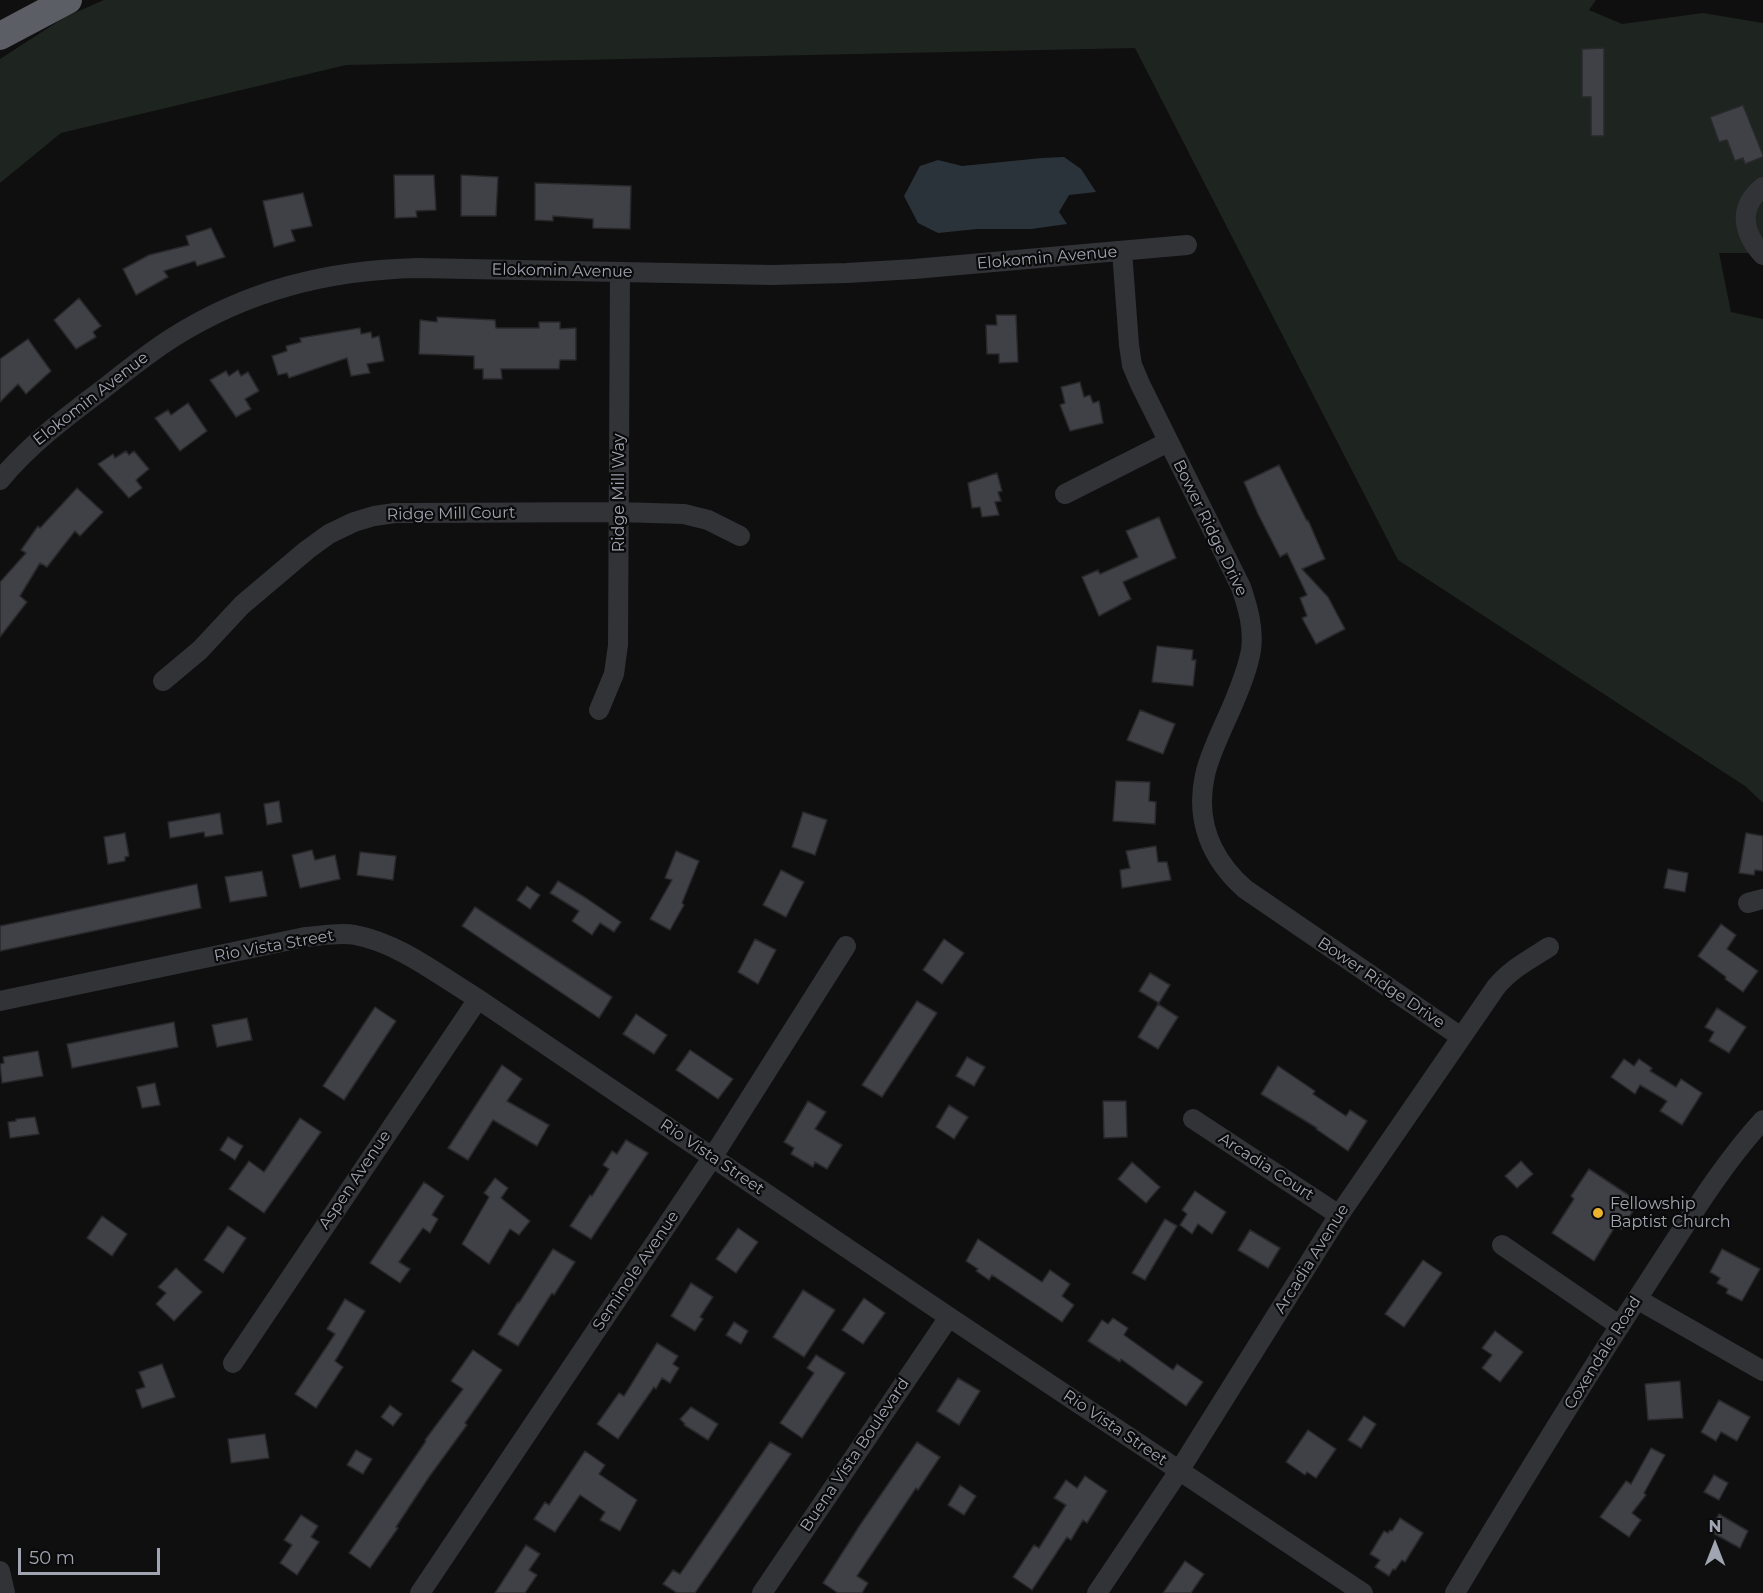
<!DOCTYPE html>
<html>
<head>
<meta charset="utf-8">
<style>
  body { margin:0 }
  #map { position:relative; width:1763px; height:1593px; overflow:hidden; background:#0f0f10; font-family:Montserrat,sans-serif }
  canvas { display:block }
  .north { position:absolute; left:1685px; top:1515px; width:60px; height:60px; -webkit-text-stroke:4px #0a0a0b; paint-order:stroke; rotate:0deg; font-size:16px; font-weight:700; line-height:24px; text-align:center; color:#a0a5b1 }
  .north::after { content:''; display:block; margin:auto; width:21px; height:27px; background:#a0a5b1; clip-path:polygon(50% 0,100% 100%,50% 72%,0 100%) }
  .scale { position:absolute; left:18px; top:1548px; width:142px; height:27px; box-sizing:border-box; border:3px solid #a0a5b1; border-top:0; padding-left:8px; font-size:18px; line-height:21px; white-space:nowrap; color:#a0a5b1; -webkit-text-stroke:4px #0a0a0b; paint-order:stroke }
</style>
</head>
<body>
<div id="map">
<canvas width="1763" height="1593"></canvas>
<div class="north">N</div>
<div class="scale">50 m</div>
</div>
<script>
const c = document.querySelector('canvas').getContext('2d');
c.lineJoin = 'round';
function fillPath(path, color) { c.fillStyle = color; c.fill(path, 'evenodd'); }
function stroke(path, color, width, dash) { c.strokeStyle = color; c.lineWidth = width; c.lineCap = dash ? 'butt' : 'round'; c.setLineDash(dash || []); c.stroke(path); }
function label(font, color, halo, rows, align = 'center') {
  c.font = font + ' Montserrat,sans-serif'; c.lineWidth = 4.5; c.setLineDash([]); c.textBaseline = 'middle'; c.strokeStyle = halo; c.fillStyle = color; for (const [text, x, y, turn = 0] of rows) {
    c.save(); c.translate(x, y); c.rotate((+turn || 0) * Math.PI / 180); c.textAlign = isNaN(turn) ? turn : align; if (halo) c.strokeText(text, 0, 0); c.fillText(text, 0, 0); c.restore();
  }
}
fillPath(new Path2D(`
  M104,0h1492l-7,10 33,14 81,-11 60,10v230h-44l12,59 32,7v484l-18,-17 -347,-226 -263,-512 -789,17 -285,68 -61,50v-124l65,-42z`), '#1e241f');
fillPath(new Path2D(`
  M1064,157l17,12 15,23 -27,3 -10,17 8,12 -36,5h-54l-39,4 -20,-10 -14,-27 16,-30 18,-6 24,6 80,-8z`), '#2b333a');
const building = new Path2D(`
  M1604,48v88h-13v-39h-9v-48z
  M1743,105l20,50v2l-18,7 -2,-6 -8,3 -8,-21 -8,2 -9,-25z
  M394,175h40l2,35 -20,1 1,6 -22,1z
  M461,175l37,2 -2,39h-35z
  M535,183l96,3 -1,43 -37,-1v-9l-40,-3v5l-18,-1z
  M303,193l9,33 -21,4 4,11 -21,6 -11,-46z
  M211,228l14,29 -28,9 -2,-5 -31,10 4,6 -32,18 -13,-26 26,-14 40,-10 -3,-9z
  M79,298l22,28 -8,6 3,5 -20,12 -22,-29z
  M996,315h20l2,47 -19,1v-9h-12l-1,-29h11z
  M437,317l58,3 1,8h43v-6h21v7l16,-1v32h-16l-1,9h-58l1,10h-19v-10h-9v-13l-55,-2 1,-34 17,2z
  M360,328l1,6 10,-2 1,6 7,-2 5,25 -17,3 3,9 -19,3 -4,-18 -58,20 -2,-5 -9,2 -6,-19 15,-5 -1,-5 15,-4 -1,-4z
  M28,339l23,32 -25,23 -8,-10 -18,18v-43z
  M238,370l3,6 7,-4 11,19 -14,8 6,10 -15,8 -26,-37 16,-9 3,5z
  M1080,382l4,15 6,-2 3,8 6,-2 4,22 -33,8 -10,-26 5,-2 -4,-16z
  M188,403l19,28 -27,20 -25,-33 13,-8 3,5z
  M126,451l3,4 5,-4 15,18 -13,11 6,8 -13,10 -31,-34 15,-10 2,4z
  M1279,465l28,56 1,-1 17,39 -23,10 26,28 17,32 -29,15 -14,-26 5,-2 -7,-18 7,-3 -20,-42 -7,4 -22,-43 -14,-32z
  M997,473l5,18 -4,1 3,9 -6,1 4,13 -17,2 -2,-10 -8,1 -4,-25z
  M77,488l26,24 -23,24 -5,-5 -28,36 -7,-4 -20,33 7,6 -27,35v-55l26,-29 -5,-3 17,-24 2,2z
  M1159,517l17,41 -53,24 8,17 -32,17 -17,-39 16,-7 2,4 38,-17 -12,-26z
  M1157,646l36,4 -1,10h4l-3,26 -41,-4z
  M1140,710l35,14 -12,30 -36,-14z
  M1116,781l34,1 -1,19 7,1 -1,22 -42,-3z
  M279,801l3,21 -15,3 -3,-21z
  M803,812l24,8 -12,35 -23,-8z
  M220,813l3,21 -18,3 -1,-5 -34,6 -2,-16z
  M125,833l4,23 -4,1v4l-17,3 -4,-27z
  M1746,833l17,3v35l-8,-1 -1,5 -15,-2z
  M1156,846l2,16h9l4,18 -49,8 -2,-18 10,-2 -4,-17z
  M312,850l3,10 20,-5 5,24 -40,9 -8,-33z
  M676,851l23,10 -17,42 2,2 -14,25 -20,-11 22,-39 -7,-2z
  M360,852l36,4 -3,24 -36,-5z
  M1668,869l20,4 -3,19 -21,-4z
  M781,870l23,12 -18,35 -23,-12z
  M262,871l5,25 -37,6 -5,-25z
  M558,881l28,17 35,24 -7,10 -14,-9 -8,12 -20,-14 7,-10 -29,-18z
  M197,884l4,24 -201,43v-25z
  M527,886l13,9 -10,14 -13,-9z
  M475,907l137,90 -13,21 -137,-92z
  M1721,924l15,11 -9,14 31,22 -15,21 -18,-13 1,-2 -28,-21z
  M755,939l21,11 -18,34 -20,-12z
  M944,939l20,14 -22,31 -19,-14z
  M1150,973l20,12 -11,18 -20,-12z
  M917,1001l20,12 -55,84 -20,-12z
  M1158,1004l20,13 -20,32 -20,-12z
  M375,1007l21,14 -52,79 -21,-14z
  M1717,1008l29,19 -17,26 -20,-12 5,-9 -9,-5z
  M636,1014l31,21 -13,19 -31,-20z
  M247,1018l5,22 -35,7 -5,-22z
  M174,1022l4,25 -106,21 -5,-24z
  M690,1050l43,29 -15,20 -42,-29z
  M38,1051l5,25 -41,7 -2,-19 4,-1 -1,-6z
  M967,1057l18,10 -11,19 -18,-10z
  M1624,1059l10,7 5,-7 13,9 -2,3 26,16 5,-8 21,14 -20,32 -22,-14 7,-10 -27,-16 -5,9 -24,-17z
  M502,1065l20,14 -15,22 42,24 -12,21 -44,-26 -25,40 -20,-12z
  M1278,1066l37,25 -2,3 33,22 4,-6 17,11 -19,30 -32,-22 1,-1 -56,-34z
  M155,1083l5,22 -18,3 -5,-21z
  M808,1101l18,11 -11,17 27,16 -15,24 -12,-7 -2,5 -22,-13 3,-6 -10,-6z
  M1103,1101h23l1,36 -23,1z
  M949,1105l19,12 -14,22 -18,-12z
  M35,1117l4,17 -29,4 -2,-16 8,-1v-2z
  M300,1118l21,14 -57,81 -35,-24 20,-28 15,11z
  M228,1137l15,9 -8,14 -15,-10z
  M626,1140l22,13 -57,86 -21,-13 20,-31 2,1 17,-27 -6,-4 9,-14 5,3z
  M1521,1161l12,13 -16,14 -12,-12z
  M1132,1162l28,25 -14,16 -28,-24z
  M1589,1169l50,33 -18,27 -5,-4 -22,36 -42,-28 22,-34 -3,-3z
  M495,1178l13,10 -7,10 29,23 -11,14 -9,-6 -21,35 -27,-20 27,-47 -5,-4z
  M424,1182l20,14 -12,19 6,4 -8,14 -7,-5 -24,34 11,7 -10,14 -30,-20z
  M1195,1191l31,21 -14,22 -14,-10 -6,10 -12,-9 7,-11 -5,-4z
  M102,1216l25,18 -15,22 -25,-18z
  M1165,1219l12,7 -32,54 -13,-7z
  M228,1226l18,12 -23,35 -19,-13z
  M738,1228l20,14 -22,31 -20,-14z
  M1250,1230l30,18 -12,20 -30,-18z
  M978,1239l64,43 8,-12 20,14 -8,12 12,9 -12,17 -70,-47 -3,5 -13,-9 2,-2 -12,-8z
  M553,1249l22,13 -21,33 -2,-2 -34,53 -20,-12 20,-32 1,1z
  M1722,1249l38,20 -18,32 -16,-8 2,-4 -11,-6 3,-5 -10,-6z
  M1423,1260l19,13 -38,54 -19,-13z
  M176,1268l26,24 -28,29 -18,-17 10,-11 -8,-6z
  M691,1283l22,14 -13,20 3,2 -8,12 -24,-15z
  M803,1290l32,20 -31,47 -31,-20z
  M864,1298l21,15 -22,31 -21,-14z
  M345,1299l20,12 -30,50 8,6 -27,41 -21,-14 40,-60 -8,-5z
  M1113,1318l15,10 -4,7 49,35 4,-6 26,18 -17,24 -65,-47 -1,3 -32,-21 14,-21 6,4z
  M734,1322l14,9 -7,13 -15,-9z
  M1495,1331l28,21 -23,30 -18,-14 10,-13 -10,-7z
  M657,1343l21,13 -5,8 6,4 -9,15 -8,-5 -6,11 -2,-2 -36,52 -21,-15 22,-31 5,3z
  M473,1350l29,20 -37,53 2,2 -38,52 -33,50 2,1 -28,40 -21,-15 77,-112 -1,-1 38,-51 -12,-8z
  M816,1355l29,18 -43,65 -22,-15 34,-50 -7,-5z
  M162,1364l13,33 -33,11 -6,-18 9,-3 -6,-15z
  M958,1378l22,13 -21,34 -22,-14z
  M1680,1381l3,37 -35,2 -3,-36z
  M1719,1400l31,17 -13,24 -16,-9 -5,9 -15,-9z
  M390,1405l12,9 -9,12 -12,-9z
  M691,1407l27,17 -10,16 -24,-15 1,-1 -5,-5z
  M1364,1416l12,8 -15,24 -13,-8z
  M1308,1430l28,19 -20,29 -9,-6 -2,3 -19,-13z
  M265,1434l4,24 -38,5 -3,-24z
  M770,1442l21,12 -96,139h-18l-14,-9 10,-14 7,4z
  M917,1442l23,15 -22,33 -2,-2 -59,88 11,7 -6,10h-24l-15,-10 37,-58z
  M1651,1448l14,7 -21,38 2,2 -14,18 9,7 -12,17 -29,-20 26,-36 5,3z
  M356,1450l16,9 -9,15 -16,-9z
  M585,1451l20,14 -6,9 38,26 -17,31 -20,-11 5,-8 -25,-17 -25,37 -21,-13 11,-17 4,3z
  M1714,1475l14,8 -9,17 -15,-8z
  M1085,1476l22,15 -20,32 -4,-3 -12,20 -4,-3 -35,53 -19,-13 21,-32 5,3 27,-43 -12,-7 12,-18 11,8z
  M960,1485l16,11 -12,19 -16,-10z
  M1719,1514l29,17 -8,17 -31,-17z
  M301,1515l17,11 -7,11 8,5 -22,33 -17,-12 12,-18 -8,-5z
  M1400,1518l23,15 -18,29 -3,-2 -7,10 -2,-1 -4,7 -14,-9 5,-7 -10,-6 14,-23 4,2 2,-3 2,1z
  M526,1545l14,9 -11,16 8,5 -12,18h-30z
  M1185,1561l19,13 -13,19h-28z`);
fillPath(building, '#404146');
stroke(building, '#29292c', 1.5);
stroke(new Path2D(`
  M1763,187c-26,21 -20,46 0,68
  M1122,251l7,94 3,20 8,19 101,203c7,21 13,41 10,63 -3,18 -10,35 -17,52 -9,22 -24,50 -29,73 -10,45 6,84 40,114l216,148
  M0,480c29,-35 66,-63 102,-90 23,-18 45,-36 70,-52 76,-48 156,-68 246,-70l354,7 75,-2 67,-4 273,-24
  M1065,494l103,-52
  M163,681l37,-31 42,-45 65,-55 22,-16 25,-12 20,-6 21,-3h19l205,-1 65,2 24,6 32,16
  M599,710l15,-36 4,-29 2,-373
  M1748,903l15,-4
  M0,1001l305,-64c16,-1 34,-5 50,-2 44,8 85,41 123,64l471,318 414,276
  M1193,1119l146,96
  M1502,1245l118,81
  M1637,1299l126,72
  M233,1363l245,-364
  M0,1571l5,22
  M420,1593l292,-435 134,-212
  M762,1593l187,-276
  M1097,1593l82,-122 160,-256 157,-228c15,-18 34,-28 53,-40
  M1455,1593c64,-107 129,-213 197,-317 35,-53 68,-109 111,-156`), '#323337', 20);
stroke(new Path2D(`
  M0,36l68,-36`), '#5c5e66', 28);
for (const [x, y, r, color] of [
  [1598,1213,6,"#e9b32e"]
]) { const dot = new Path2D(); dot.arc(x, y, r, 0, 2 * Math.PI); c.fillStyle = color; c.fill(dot); stroke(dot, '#0a0a0b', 2); }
label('16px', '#a0a5b1', '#0a0a0b', [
  ["Elokomin Avenue",1047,258,-5],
  ["Elokomin Avenue",562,271,1],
  ["Elokomin Avenue",91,399,-38],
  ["Ridge Mill Way",619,493,-90],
  ["Ridge Mill Court",451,514,-1],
  ["Bower Ridge Drive",1210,528,64],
  ["Rio Vista Street",274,946,-10],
  ["Bower Ridge Drive",1381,983,34],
  ["Rio Vista Street",712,1157,34],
  ["Arcadia Court",1266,1167,33],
  ["Aspen Avenue",355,1180,-56],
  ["Arcadia Avenue",1312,1259,-58],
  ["Seminole Avenue",636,1271,-56],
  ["Coxendale Road",1603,1353,-58],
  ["Rio Vista Street",1115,1428,34],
  ["Buena Vista Boulevard",855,1455,-56]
]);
label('16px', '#a0a5b1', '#0a0a0b', [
  ["Fellowship",1610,1204],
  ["Baptist Church",1610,1222]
], 'left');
</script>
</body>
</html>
